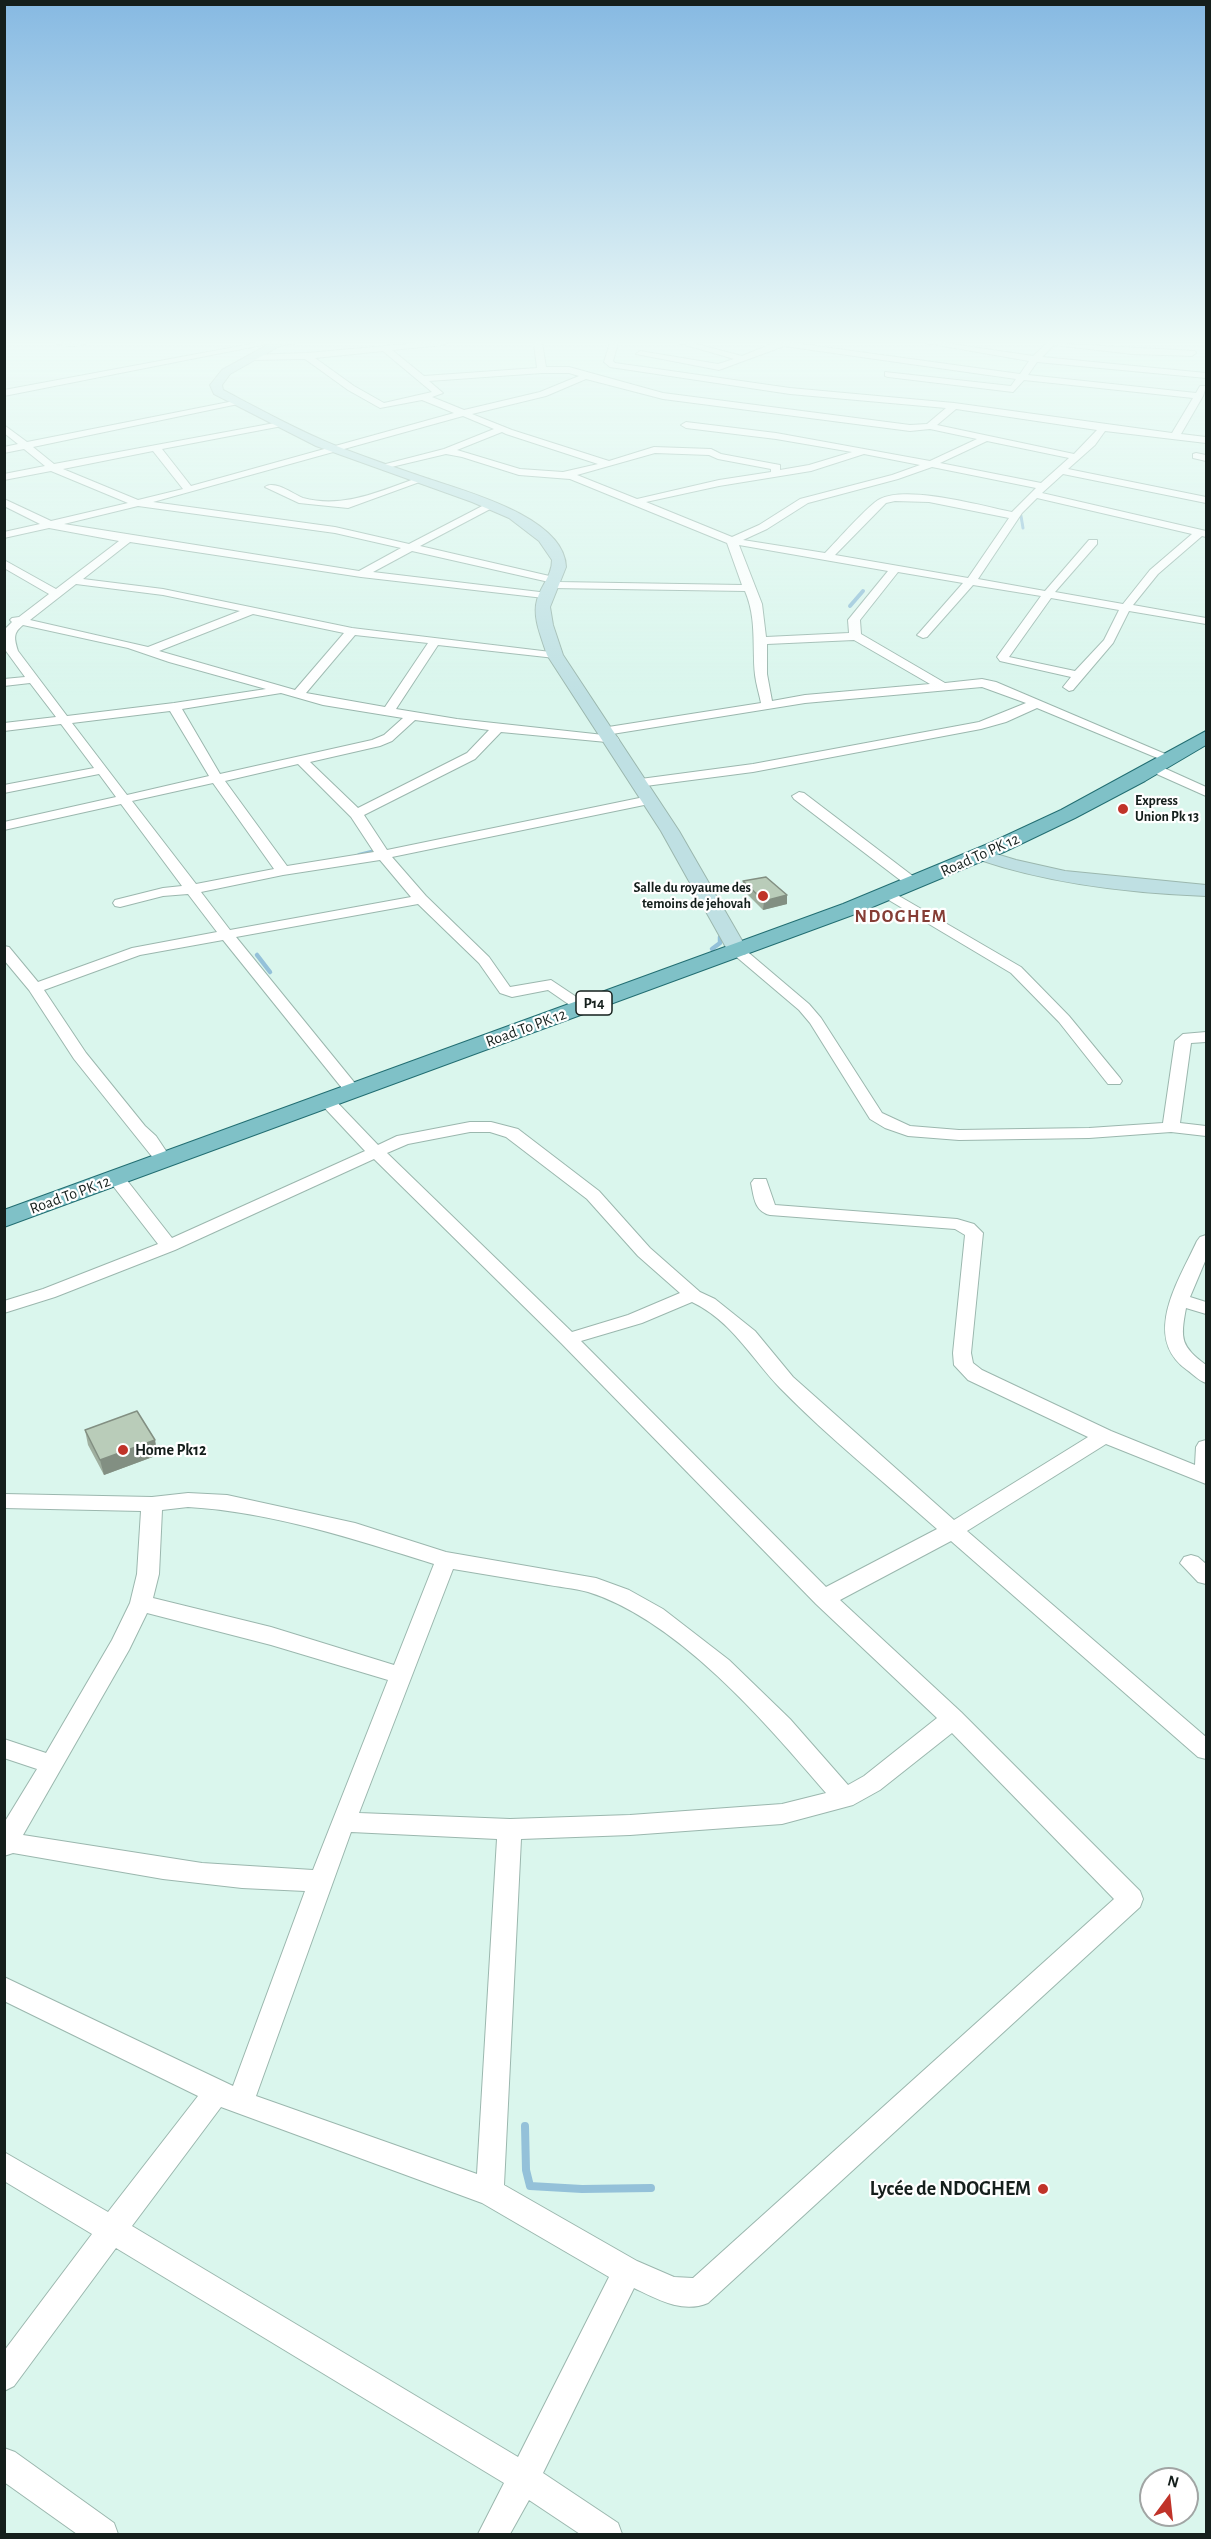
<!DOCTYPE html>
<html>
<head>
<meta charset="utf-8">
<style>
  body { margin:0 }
  #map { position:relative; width:1211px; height:2539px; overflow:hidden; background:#daf6ed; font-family:"Alegreya Sans",sans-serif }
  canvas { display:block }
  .frame { position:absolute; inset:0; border:6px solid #151f1c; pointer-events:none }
  .north { position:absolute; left:1139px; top:2467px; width:60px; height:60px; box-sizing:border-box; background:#fff; border:2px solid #a1a5a4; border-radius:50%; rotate:15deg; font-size:16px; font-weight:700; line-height:24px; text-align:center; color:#151f1c }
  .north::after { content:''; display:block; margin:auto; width:21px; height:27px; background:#c03329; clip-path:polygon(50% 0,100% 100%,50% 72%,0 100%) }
</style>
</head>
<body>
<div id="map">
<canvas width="1211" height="2539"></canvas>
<div class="frame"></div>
<div class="north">N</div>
</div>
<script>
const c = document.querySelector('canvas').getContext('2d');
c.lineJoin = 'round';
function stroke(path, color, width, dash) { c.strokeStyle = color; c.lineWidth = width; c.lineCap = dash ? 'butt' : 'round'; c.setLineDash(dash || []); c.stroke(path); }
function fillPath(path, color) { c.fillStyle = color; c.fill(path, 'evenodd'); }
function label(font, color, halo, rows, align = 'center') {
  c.font = font + ' "Alegreya Sans",sans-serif'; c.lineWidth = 4.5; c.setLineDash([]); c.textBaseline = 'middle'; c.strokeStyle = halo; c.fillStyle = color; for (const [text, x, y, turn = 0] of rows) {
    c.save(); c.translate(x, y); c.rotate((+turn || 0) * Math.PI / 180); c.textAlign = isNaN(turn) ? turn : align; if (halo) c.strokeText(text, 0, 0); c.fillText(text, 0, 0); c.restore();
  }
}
stroke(new Path2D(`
  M1021,516l2,12`), '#94c1d9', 3);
stroke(new Path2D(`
  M850,606l13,-15
  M359,855l16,-4`), '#94c1d9', 4);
stroke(new Path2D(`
  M712,949l8,-6v-6
  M257,955l13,17`), '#94c1d9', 4.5);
stroke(new Path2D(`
  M525,2126l1,44 4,16 52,3 69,-1`), '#94c1d9', 8);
const street = new Path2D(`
  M55,343h33c-7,4 -26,4 -33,0z
  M256,343h16l-268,53v-6z
  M276,343h20l-17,3z
  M419,343h28l-4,2 -51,5 32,26 113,-8 -3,-25h8l4,24h23l94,26 247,32 17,-1 19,-16 -156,-14 -180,-27 -6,-5 6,-19h8l-5,18 2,2 175,25 164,15 218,30 21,-35 -169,-18 -11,12 -125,-15 -3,-1v-4l126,14 5,-7 -232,-33 -65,24 -83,-16 4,-3 78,13 16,-5 -55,-16h13l50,13 32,-13h20l226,31 9,-13 -103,-18h19l88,13 14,-13 148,8 1,2 -4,3 -59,-2 -79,-9 -12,12 164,16v5l-169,-16 -9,13 168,18 4,-7h6l-3,10 -22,38 25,3v6l-101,-12 -10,14 -27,24 138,28v6l-143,-29 -21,19 164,38v6l-4,-1 -44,38 -25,31 73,13v6l-77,-13 -16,32 -40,47 -4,1 -6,-4 8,-10 -71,-16 -3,-4 44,-61 -68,-11 -46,52 -4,1 -6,-3 2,-2 44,-50 -65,-11 -38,48 1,14 84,49 37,-4 14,3 181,77 -6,4 -4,-1 -130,-54 -31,14 -25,7 -228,43 -115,15 -6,-4 1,-3 120,-16 226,-42 47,-19 -44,-16 -177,16 -199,32 -4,-1 -2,-3 2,-3 159,-25c-2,-10 -5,-19 -6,-28 -3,-29 2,-56 -10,-84l-195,-3 -5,-3 4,-3 -137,-31 -39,21 175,21v4l-4,1 -183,-21 -231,-35 -47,37 80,10 189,39 207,25v4l-4,1 -117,-13 -42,64 61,10 156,17 4,1 2,3 -2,3 -116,-11 -26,27 -111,56 23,35 262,-54 7,4 -7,4 -257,53 34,39 63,61 21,30 41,-7 36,24 3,3 -3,3h-10l-29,-20 -36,7 -12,-4 -21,-30 -61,-59 -182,33 122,150 2,3 -2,3h-12l-123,-153 -83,15 -96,35 42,63 59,73 11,10 16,24 -8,5 -6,-1 -84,-105 -45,-69 -25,-30v-14l5,1 29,35 94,-34 85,-16 -29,-38 -25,2 -43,11 -5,-1 -2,-3 2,-3 48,-12 19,-2 -61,-82 -117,26v-8l112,-25 -17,-23 -95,19v-8l90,-17 -33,-44 -57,7v-8l52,-6 -26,-34 -26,3v-7l21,-2 -19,-26 -1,-22 7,-7 -2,-2 2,-2 7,-1 30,-23 -45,-26v-8l52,29 63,-48 -70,-13 -45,10v-6l36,-8 -36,-18v-7l47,22 77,-18 -77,-32 -47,9v-6l41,-8 -21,-17 -20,4v-6l14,-3 -14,-11v-8l23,17 212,-42 4,3 -210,44 21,17 226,-42v4l-3,1 -115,22 29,37 263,-73 -32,-13 -42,8 -32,-18 -43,-31 -51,1 -3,-1v-4l56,-2zM383,351l49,41 -48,11 -30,-17 -39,-28zM542,373h27l10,3 -39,16 -76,18 -32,-13 11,-4 -14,-12zM586,379l77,20 247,32 20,-2 47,10 -47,22 -154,-28 -90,-11 -5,3 5,3 90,11 76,13 -43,13 -29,5v-5l-59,-11 -10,-5 -57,-2 -45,14 -97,-31 -40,-16 74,-18zM956,409l141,21 -23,24 -137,-29zM463,416l31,13 -50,20 -66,17 5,3 63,-15 16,3 57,18 51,4 157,64 15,42 -184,-3v-4l-138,-32 74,-39 1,-2 -5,-3 -81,42 -74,-17 -182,-25zM502,432l4,2 92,30 -35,8 -43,-3 -63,-19zM987,441l82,17 -28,25 -101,-20zM153,451l30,38 -45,11 -75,-31zM655,453l54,2 9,4 53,10v3l-52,8 -82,19 -60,-24zM864,454l56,11 -28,10 -92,24 -41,26 -27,12 -86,-35 73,-16 92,-15zM932,467l104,21 -24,24c-30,-6 -104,-27 -132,-13 -11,5 -44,43 -55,54l-82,-13 24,-11 41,-26 90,-24zM1037,498l155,36 -42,36 -27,34 -68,-12 42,-48v-4h-8l-44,51 -67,-12 44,-66zM895,501l34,1 80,16 -41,60 -133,-23 51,-52zM138,506l197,27 66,15 -42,23 -295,-47zM739,545l149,26 -40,49 1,13 -83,4 -4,-33zM76,584l87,11 77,16 -92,36 -118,-27zM1051,598l68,12 -15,30 -29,31 -66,-14zM253,614l91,19 -49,57 -136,-39zM23,625l105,23 41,14 97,27 -92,14 -107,13 -49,-65c-4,-13 -5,-18 5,-26zM355,635l73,8 -43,64 -79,-14zM854,640l76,44 -125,11 -33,6 -5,-27v-30zM281,693l42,12 80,13 -19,17 -12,5 -152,34 -38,-65zM170,711l39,65 -82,19 -55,-72zM415,720l74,10 -22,23 -109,55 -48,-46 70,-16 12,-5zM298,764l53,53 23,35 -87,14 -62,-85zM213,783l61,86 -78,15 -64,-83zM380,860l31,37 -181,33 -29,-38 82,-17z
  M1196,453l10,2v6l-13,-3v-4z
  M417,478l8,2 -77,28 -49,-5 -34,-16c10,-7 28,7 38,11 40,11 77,-7 114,-20z
  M1155,764l51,23v9l-56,-25 -1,-3z
  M799,792l5,1 114,87 2,3 -2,3h-10l-114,-87 -2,-3z
  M887,889l134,78 48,49 51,62 2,3 -2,3h-12l-49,-62 -48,-49 -129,-77 -2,-3z
  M738,947l5,1 66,56 12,14 61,95 28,13 49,4 130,-2 74,-5 12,-82 8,-7 23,-2v10l-15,1 -11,80 26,3v10l-35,-4 -82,6 -130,2 -51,-4 -23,-8 -15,-9 -60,-96 -11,-13 -66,-56 -2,-3z
  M326,1095l6,2 46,48 19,-9 73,-14h21l27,7 81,62 51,57 50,44 15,7 40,32 38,46 161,143 134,-83 -120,-57 -14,-15 -1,-12 12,-118 -10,-6 -185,-14c-16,-4 -16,-18 -19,-32l3,-4h12l9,26 182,14 17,5 9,9 -12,120 2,10 9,7 129,61 84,34 1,-18 3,-5 7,-2v44l-100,-40 -139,87 239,206v22l-8,-2 -247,-216 -111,59 121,112 179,179 3,8 -3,8 -432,396c-26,11 -51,-4 -74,-15l-91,185 75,50 4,11h-42l-51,-34 -19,34h-32l26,-51 -388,-235 -102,138 -10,5v-40l88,-117 -88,-53v-29l104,60 90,-116 -194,-95v-24l229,109 72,-195 -63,-3 -79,-9 -150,-26 -9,3v-33l33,-54 -33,-11v-19l42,14 66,-113 18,-37 7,-29 4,-63 -137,-3v-14l148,3 36,-4 39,2 128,28 91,29 150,26 33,12 34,19 66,51 61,59 58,66 16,-9 73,-58 -121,-114 -255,-261 -187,-184 -199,91 -120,47 -51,16v-12l39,-12 115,-45 -48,-62 -3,-4 3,-4h12l50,64 193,-87 -45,-48 -2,-3zM470,1132h20l16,5 81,62 51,57 42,37 -52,22 -56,17 -185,-179 21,-9zM692,1302c40,19 59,56 88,86 49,50 105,95 157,141l-111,58 -245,-246 61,-18zM188,1507c84,5 166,32 246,57l-40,101 -123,-38 -118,-29 6,-24 3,-64zM453,1569c30,5 60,10 90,15 15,3 31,4 45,8 90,28 178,131 238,201l-44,11 -152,11 -120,4 -151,-6zM147,1613l124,32 117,35 -75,190 -111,-7 -179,-28 106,-185zM952,1733l162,166 -421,379 -19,-1 -37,-16 -133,-76 17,-346 109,-4 152,-11 71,-19 27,-15zM351,1832l146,7 -20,335 -221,-78zM221,2107l261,96 127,74 -91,180 -386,-231z
  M1206,1235v24l-16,38 16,5v12l-20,-6c-6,32 -5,38 20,57v18c-8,-3 -12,-8 -19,-13 -46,-33 -8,-90 10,-129l3,-4z
  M1191,1555l7,2 8,7v20l-8,-2 -18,-19 4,-6z
  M4,2448l11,4 99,71 4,11h-41l-73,-52z`);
const secondary = new Path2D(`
  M271,343h14l-55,31 -8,11 1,5c38,20 76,41 116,57 28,11 58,21 87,31 38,13 139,39 140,89l-16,40 3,18 10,30 116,176 69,120 -3,4h-14l-3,-4 -67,-120 -114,-176c-5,-17 -15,-37 -10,-55 4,-15 15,-24 15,-40l-13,-19 -30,-23 -37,-16 -156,-56 -102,-52 -4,-9 12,-15z
  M983,850l33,10 49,11 141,14v11c-77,-3 -156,-12 -229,-37l-3,-4 3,-4z`);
const primary = new Path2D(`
  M1206,731v14l-61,36 -70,37 -71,34 -146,61 -854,314v-17l839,-306 147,-61 71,-33z`);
stroke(street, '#9bb7ae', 2);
stroke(secondary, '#9bb7ae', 2);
stroke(primary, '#226e72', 2);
fillPath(street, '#fff');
fillPath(secondary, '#bfe0e3');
fillPath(primary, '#7fc1c7');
fillPath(new Path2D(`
  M743,881l44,23 -24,6 -21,-21z
  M85,1430l73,25 -54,20 -16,-30z`), '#9faf9f');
fillPath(new Path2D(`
  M787,895v9l-24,6 1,-9z
  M155,1440l3,15 -54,20 -4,-15z`), '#828f82');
const building = new Path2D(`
  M766,877l21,18 -23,6 -21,-20z
  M137,1411l18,29 -55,20 -15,-30z`);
fillPath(building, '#b9ccb9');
stroke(building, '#828f82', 1.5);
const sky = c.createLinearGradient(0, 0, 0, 698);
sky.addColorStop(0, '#86b9e2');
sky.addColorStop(0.49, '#eefbf7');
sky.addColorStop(1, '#eefbf700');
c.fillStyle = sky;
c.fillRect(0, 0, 1211, 698);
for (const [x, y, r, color] of [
  [1123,809,6,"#c03329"],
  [763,896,6,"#c03329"],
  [123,1450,6,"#c03329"],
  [1043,2189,6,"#c03329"]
]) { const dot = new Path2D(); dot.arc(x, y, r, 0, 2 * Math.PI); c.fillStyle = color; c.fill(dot); stroke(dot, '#fff', 2); }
label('bold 14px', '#151f1c', '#fff', [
  ["Express",1135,801],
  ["Union Pk 13",1135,817],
  ["Salle du royaume des",751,888,"right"],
  ["temoins de jehovah",751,904,"right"]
], 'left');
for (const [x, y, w] of [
  [594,1003,36]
]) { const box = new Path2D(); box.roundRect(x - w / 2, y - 12, w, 24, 4.5); c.fillStyle = '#fff'; c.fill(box); stroke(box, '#151f1c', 1.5); }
label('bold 15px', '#151f1c', null, [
  ["P14",594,1003]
]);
label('16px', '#151f1c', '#fff', [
  ["Road To PK 12",980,855,-24],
  ["Road To PK 12",526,1028,-20],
  ["Road To PK 12",70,1195,-20]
]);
label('bold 16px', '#151f1c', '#fff', [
  ["Home Pk12",135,1450]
], 'left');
c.letterSpacing = '1.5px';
label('bold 18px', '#853d35', '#fff', [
  ["NDOGHEM",901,917]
]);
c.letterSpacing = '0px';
label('bold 20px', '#151f1c', '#fff', [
  ["Lycée de NDOGHEM",1031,2189]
], 'right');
</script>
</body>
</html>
